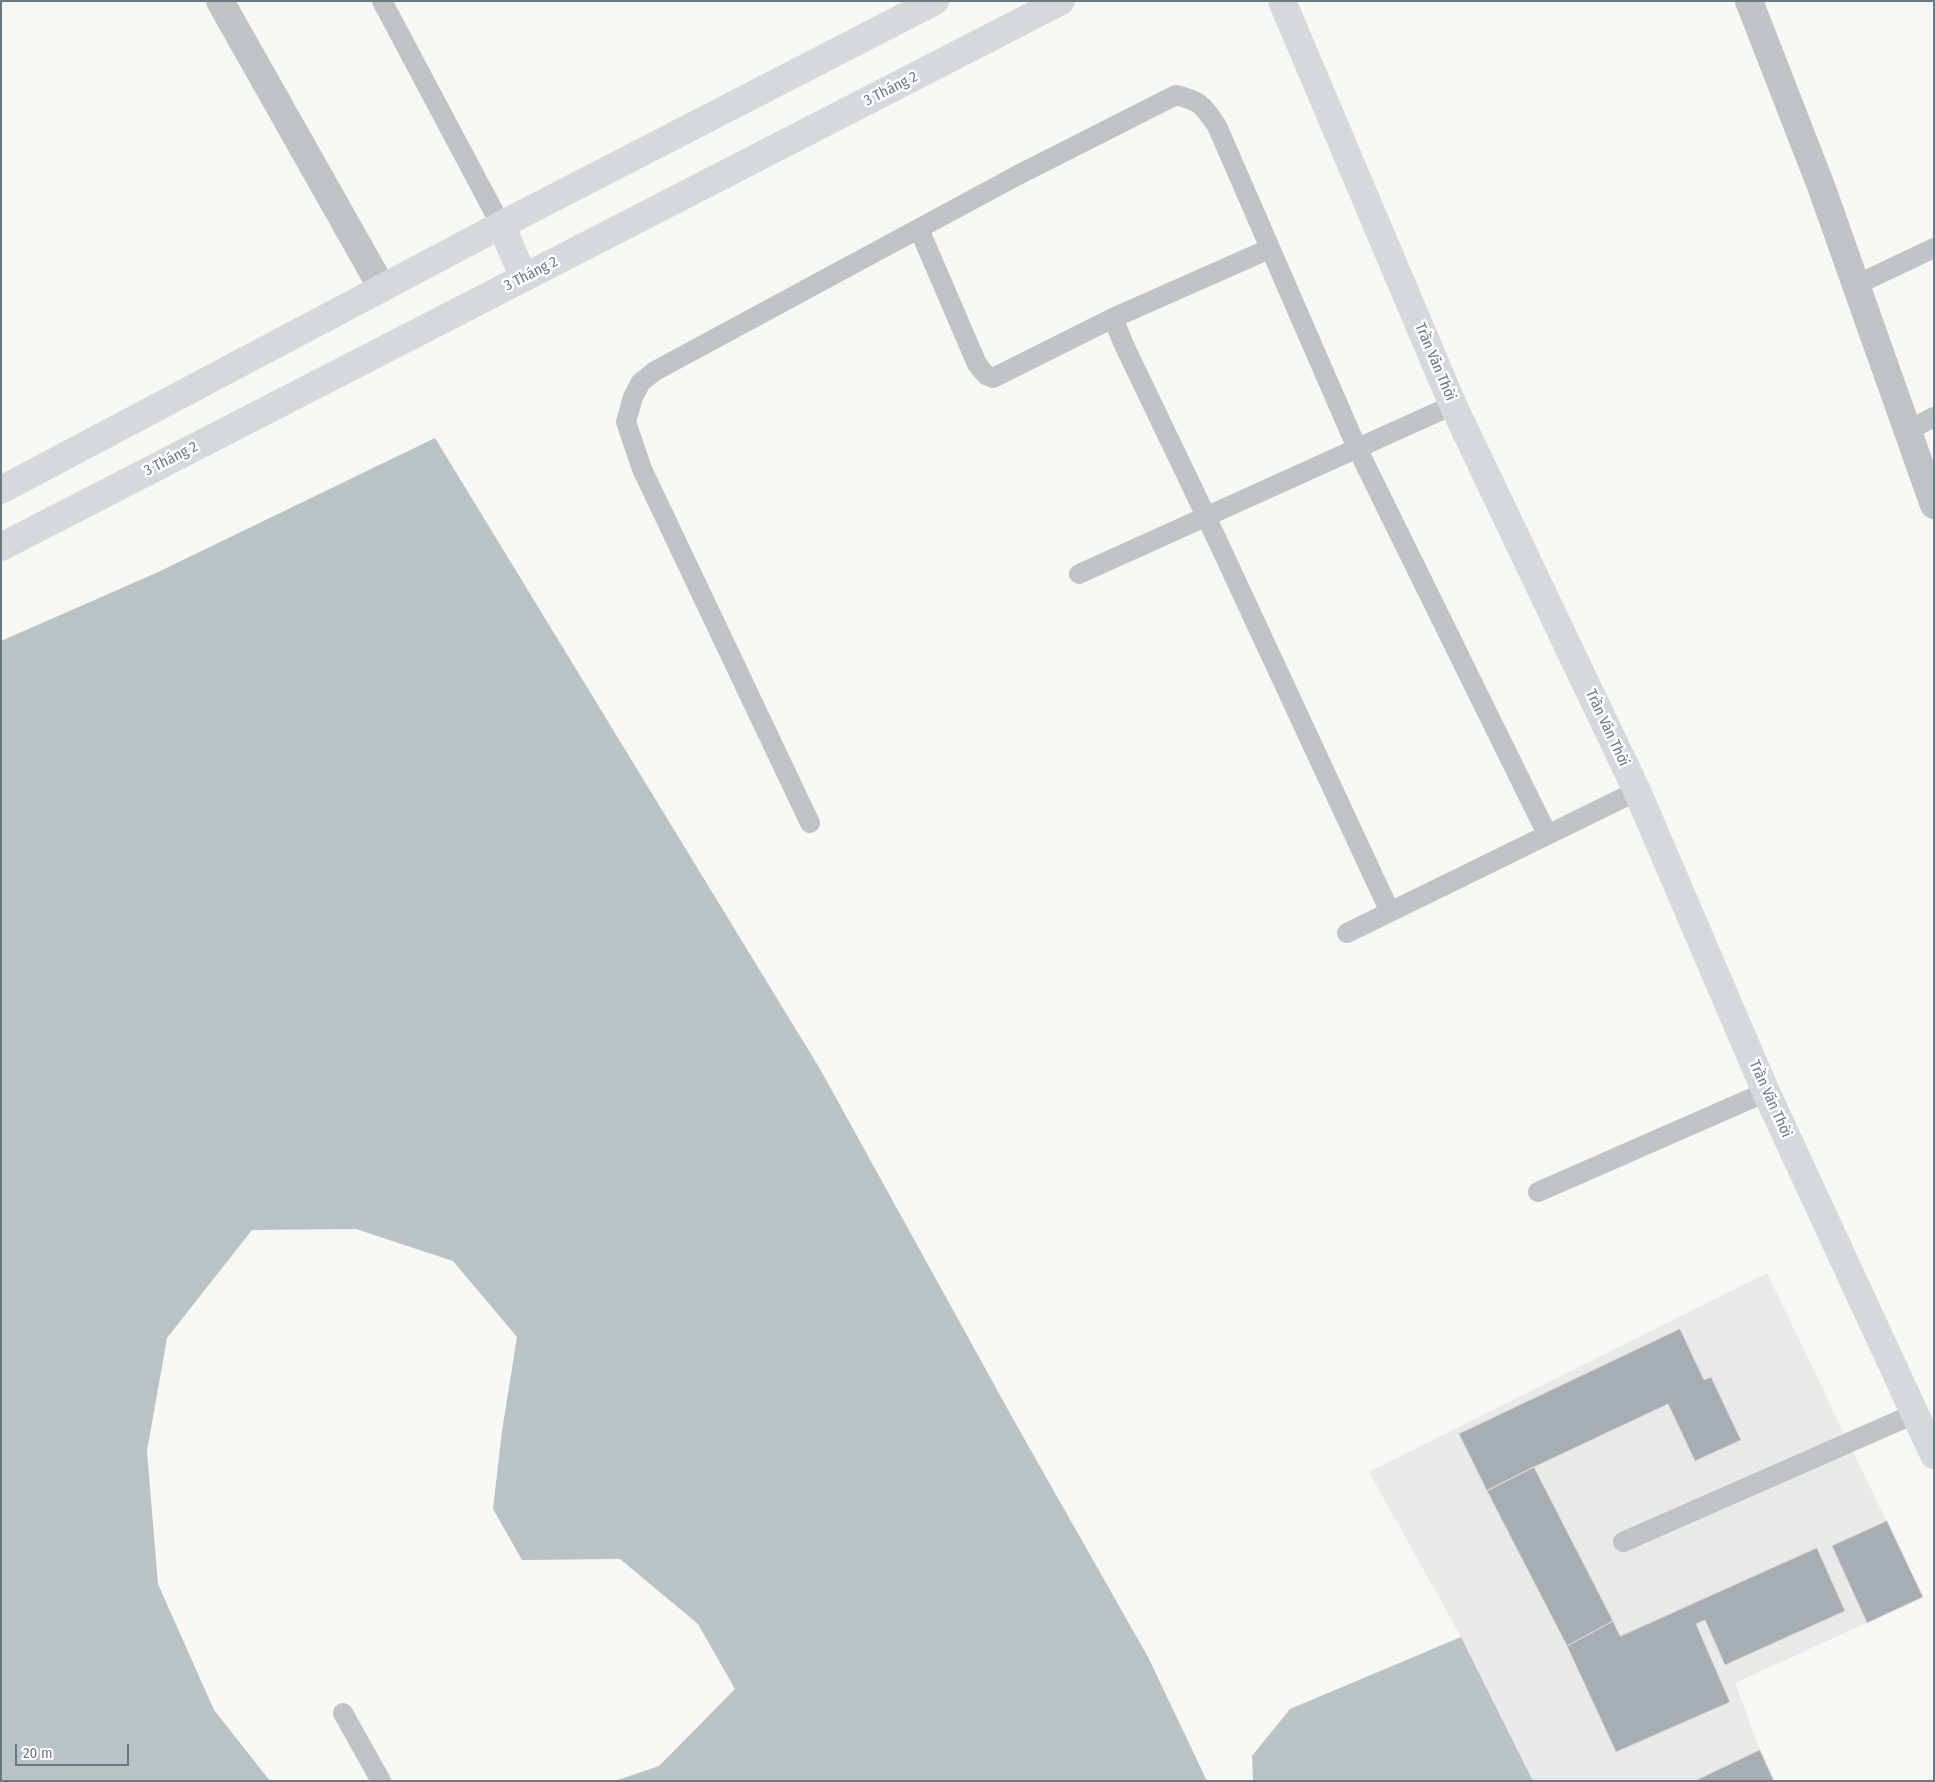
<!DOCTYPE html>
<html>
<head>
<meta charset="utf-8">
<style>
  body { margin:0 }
  #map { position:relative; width:1935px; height:1782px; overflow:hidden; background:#f7f7f4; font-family:"Fira Sans Condensed",sans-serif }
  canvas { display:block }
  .frame { position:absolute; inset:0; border:2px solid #697883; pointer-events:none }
  .scale { position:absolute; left:15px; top:1744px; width:114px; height:22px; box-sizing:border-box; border:2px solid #697883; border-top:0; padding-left:6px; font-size:15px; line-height:18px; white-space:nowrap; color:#697883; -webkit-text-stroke:4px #fff; paint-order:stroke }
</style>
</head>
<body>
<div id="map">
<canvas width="1935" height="1782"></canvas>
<div class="frame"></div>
<div class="scale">20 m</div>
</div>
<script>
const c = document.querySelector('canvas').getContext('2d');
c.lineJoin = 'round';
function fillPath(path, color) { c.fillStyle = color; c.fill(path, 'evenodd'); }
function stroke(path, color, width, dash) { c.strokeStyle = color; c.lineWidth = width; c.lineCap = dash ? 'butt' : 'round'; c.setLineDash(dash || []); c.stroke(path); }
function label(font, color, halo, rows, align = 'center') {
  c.font = font + ' "Fira Sans Condensed",sans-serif'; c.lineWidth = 5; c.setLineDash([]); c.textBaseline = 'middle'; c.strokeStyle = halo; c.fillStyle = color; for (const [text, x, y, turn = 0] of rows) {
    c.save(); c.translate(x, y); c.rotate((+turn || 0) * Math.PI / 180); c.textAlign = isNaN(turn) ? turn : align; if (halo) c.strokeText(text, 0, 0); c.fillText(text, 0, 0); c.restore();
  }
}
fillPath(new Path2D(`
  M1767,1273l156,324 -188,86 25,67 14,31h-241l-72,-144 -92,-165z`), '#e8e9e8');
fillPath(new Path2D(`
  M435,438l385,631 197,357 131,231 59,124h-592l44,-15 76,-77 -37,-65 -78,-65 -98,1 -29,-51 9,-78 15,-94 -64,-76 -97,-32 -104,1 -85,108 -20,113 11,133 56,126 56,71h-269v-1140l155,-68z
  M1461,1637l72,144h-280l-1,-25 38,-47z`), '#b8c3c6');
const building = new Path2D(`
  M1680,1329l24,51 7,-3 30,63 -46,21 -27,-57 -134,63 -47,24 -28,-57z
  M1534,1467l79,154 -46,25 -80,-155z
  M1887,1521l36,76 -56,26 -35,-77z
  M1817,1548l28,63 -120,54 -20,-45 -9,4 34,78 -114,50 -49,-106 46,-25 7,15z
  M1760,1750l14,31h-79z`);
fillPath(building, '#a7aeb3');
stroke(building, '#d9d9d7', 1);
stroke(new Path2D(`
  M382,1l119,224
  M919,229l58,135 9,11 7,3 120,-60
  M1269,249l-156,69 11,27 82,171 184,396
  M1856,285l78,-37
  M1907,431l27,-14
  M1079,574l374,-169
  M810,823l-168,-354 -16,-47 7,-25 8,-15 14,-11 363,-196 158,-80c24,6 27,10 41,31l140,322 190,386
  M1347,933l290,-142
  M1538,1192l228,-100
  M1623,1542l291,-128
  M343,1713l38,68`), '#bfc3c6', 20);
stroke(new Path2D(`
  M220,1l162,287
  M1749,1l72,185 113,319`), '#bfc3c6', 28);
stroke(new Path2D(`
  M1282,1l171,404 184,386 129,301 168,363`), '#d5d9dc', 28);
stroke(new Path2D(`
  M501,225l23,53
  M1,490l500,-265 434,-224
  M1,547l1060,-546`), '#d5d9dc', 28);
label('15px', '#697883', '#fff', [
  ["3 Tháng 2",891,89,-27],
  ["3 Tháng 2",531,274,-27],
  ["Trần Văn Thời",1435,362,67],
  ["3 Tháng 2",171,459,-27],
  ["Trần Văn Thời",1607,728,65],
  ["Trần Văn Thời",1770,1099,66]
]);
</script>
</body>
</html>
